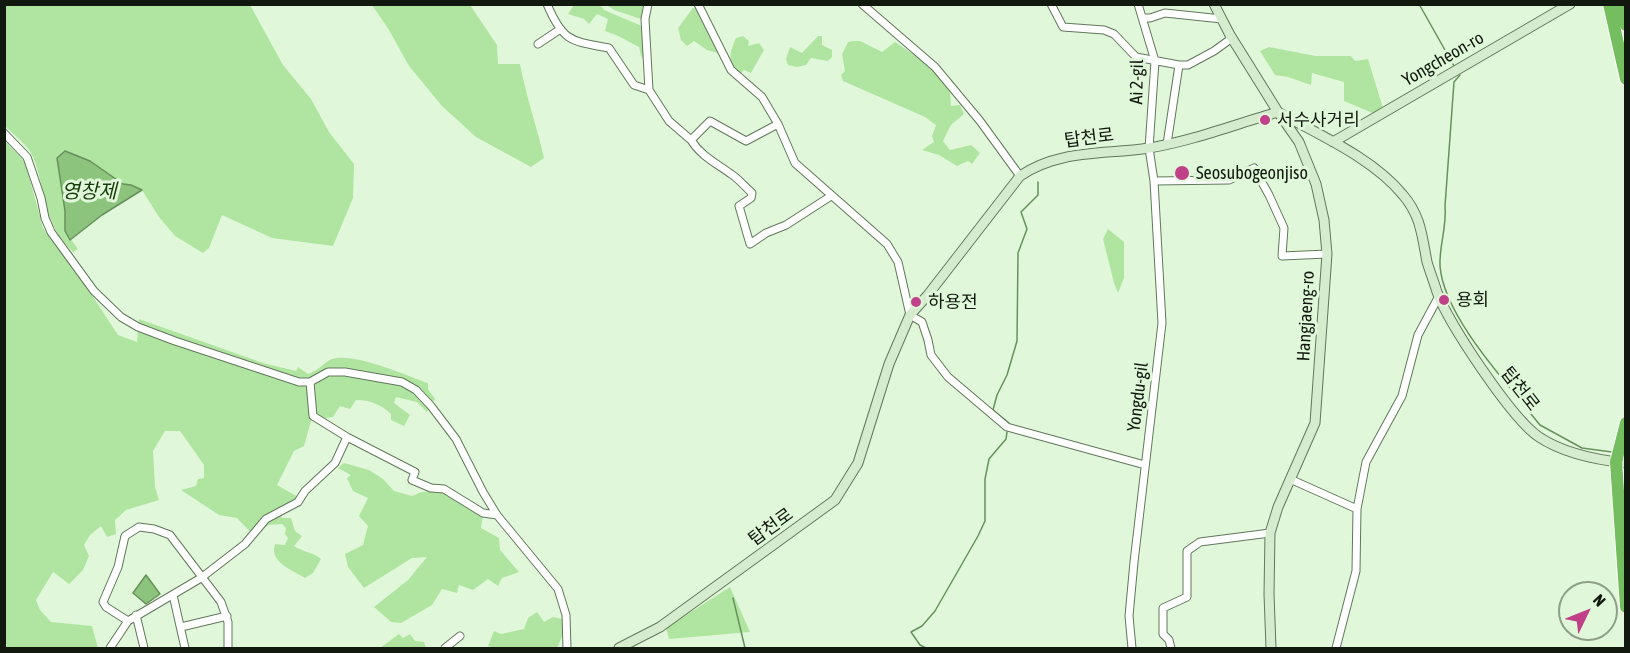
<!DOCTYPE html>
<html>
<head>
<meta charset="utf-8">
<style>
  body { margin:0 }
  #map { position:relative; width:1630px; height:653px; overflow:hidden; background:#e0f8d9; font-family:"Asap Condensed",sans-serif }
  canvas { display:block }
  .frame { position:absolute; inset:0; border:6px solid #11190f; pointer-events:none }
  .north { position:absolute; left:1558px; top:581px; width:60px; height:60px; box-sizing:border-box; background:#e0f8d9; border:2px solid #8d9f88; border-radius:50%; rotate:47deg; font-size:16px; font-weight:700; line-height:24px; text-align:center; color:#11190f }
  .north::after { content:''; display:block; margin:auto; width:21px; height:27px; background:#c04089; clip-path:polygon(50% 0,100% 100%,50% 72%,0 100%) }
</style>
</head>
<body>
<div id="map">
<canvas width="1630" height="653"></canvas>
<div class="frame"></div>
<div class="north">N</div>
</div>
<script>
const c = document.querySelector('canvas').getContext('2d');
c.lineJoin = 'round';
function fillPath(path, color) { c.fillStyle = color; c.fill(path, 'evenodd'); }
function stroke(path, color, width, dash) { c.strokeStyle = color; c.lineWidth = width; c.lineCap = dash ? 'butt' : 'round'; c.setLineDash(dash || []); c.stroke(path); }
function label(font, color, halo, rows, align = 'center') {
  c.font = font + ' "Asap Condensed","Noto Sans KR",sans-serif'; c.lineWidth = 6; c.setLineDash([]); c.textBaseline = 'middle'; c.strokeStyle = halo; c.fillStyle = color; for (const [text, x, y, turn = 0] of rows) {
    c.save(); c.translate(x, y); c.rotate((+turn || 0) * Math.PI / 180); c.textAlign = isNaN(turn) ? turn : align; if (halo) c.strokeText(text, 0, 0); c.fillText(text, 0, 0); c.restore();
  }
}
fillPath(new Path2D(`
  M4,5h246l33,60 28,34 18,33 25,32 -1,34 -20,48 -61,-8 -50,-23 -13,33 -6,5 -28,-17 -16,-19 -17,-27 -11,-5 -7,-1 -34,-23 -25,-10 -8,7 8,53v20l13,18 -5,3c-33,-33 -25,-57 -40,-95 -4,-11 -20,-23 -28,-31z
  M372,5h98l27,40 1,19h22c6,32 17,63 24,94l-13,9 -55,-30 -34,-31 -33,-40 -20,-36z
  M574,5h26l4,5 40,17 2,36 -5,-7 -2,-9 -21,-11 -13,-5 3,-12 -11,-5 -8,10 -5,-5 -16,-5z
  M607,5h36l-2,14 -27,-9z
  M701,5l27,51 -21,-6 -13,-9 -7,5 -6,-6 -3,-12 15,-20z
  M743,36l6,5 -1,5 11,-3 5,7 -13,23 -7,-3 -4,4c-14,-9 -10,-22 -4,-36z
  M818,36h4v9l10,5v7l-4,4 -17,-3 -5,7 -9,2 -9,-2 -2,-6 4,-12 12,6z
  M853,41h7l22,11 13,-10 25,17 16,4 13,16 2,27 9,-1 4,9 -13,11 -8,16 7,9 21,-5 9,8 -8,11 -4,-3 -11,5 -18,-11 -17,-5 12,-8 -2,-6 4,-11 -11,-8 -82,-36 -2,-6 4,-4 -3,-17 6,-12z
  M1269,47l47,9h35l4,5 13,-2 15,49 -8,6 -31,-13v-19l-32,-9 -1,12 -23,-8 -13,-2 -15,-24z
  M4,140l21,22 18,66 43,58 32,49 19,7 2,-23 124,44 33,8 2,-4 10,7c12,-4 16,-12 24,-15 22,-7 73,16 96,24v6l7,10 -8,13 -10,-10 -21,-5 -2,6 16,12 -6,11 -13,-6v-6c-11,-10 -21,-14 -35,-14l-6,9 -10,-3 -7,11 -22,4 -7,25 -10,5 -17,34 21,12 -19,12 3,9h9l4,13 7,5 -8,10c9,6 19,6 27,13l-8,14 -8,5c-13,-8 -36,-16 -30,-34l10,1 3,-7 -3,-4 1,-6 -4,-4 -14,1 -13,12 -18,-19 -18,-3 -38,-25 15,-4 2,-7 6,-1v-13l-24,-34h-15l-12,20 2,36 4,13 -33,10 -11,10 1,14 -9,3 -6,-11 -11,9 -6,10 5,11 -6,14 -14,14 -16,-12 -17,28 4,10 11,12 41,4 6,22h-93z
  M1108,229l16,13v36l-6,15 -4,-10 -11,-44z
  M344,463l25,7 14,9 11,12 18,5c28,-14 48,6 71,20l-2,12 18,10 1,12 19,22 -17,6 -4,8 -10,-7 -15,11 -14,-5 -2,8 -15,-4 -10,16 -31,18 -10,-1 -17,-15 34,-27 19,-23 -15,1 -48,30 -16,-21 -3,-13 18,-9 5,-19 -9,-10 9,-18 -15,-7 -6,-13 4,-3 -13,-7z
  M730,587l20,45 -81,7 -3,-11z
  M537,612l7,10 9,-5 9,2 2,13 -7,16h-64l-5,-2 6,-15 7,3 23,-5 4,-11z
  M399,634l4,4 7,-4 5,7 9,1 2,6h-46z`), '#b0e5a1');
const water = new Path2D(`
  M65,151l25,10 33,23 8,1 11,5 -40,25 -32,25 -5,-9v-20l-8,-53z
  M146,575l14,19 -14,10 -13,-11z`);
fillPath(water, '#8cc47d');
stroke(water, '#67915c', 1.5);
stroke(new Path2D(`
  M1419,4l35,62
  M1460,75l-6,7 -9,124c2,21 -6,40 -5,60 3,42 49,97 75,128
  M1522,403l18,22 42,23 30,4
  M1009,423l-16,-13 4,-15 10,-20 10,-34 1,-88 9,-24 -6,-17 17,-17v-13
  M733,598l12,50
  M926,648l-6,-3 -9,-13 11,-6 13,-15 43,-75 7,-15v-42l4,-20 17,-20 1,-7`), '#67915c', 1.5);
const street = new Path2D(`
  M547,4c16,38 24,37 62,44l25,37 15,5
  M648,4l-3,15 4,71 20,31 22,19 19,-19 36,20 32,-17
  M698,4l33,66 31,27 16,27 17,39 92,81 11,18 12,53 12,7 6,18 3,15 17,22 59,50 138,38
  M862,4l73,63 45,54 40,55
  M1051,4l12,23 41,3 10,4 22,23 43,8h9l26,-14 18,-13
  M1143,18h7l15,-5 57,6
  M538,44l21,-14
  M4,133l23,24 14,41 4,20 6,14 43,59 27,26 17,10 37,14 124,41h11l18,-10h17l57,10 14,8 15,16 25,33 27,53 14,23 61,74 8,26 1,33
  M691,140c10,16 25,23 40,34 8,5 14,13 21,19l-1,5 -12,8 11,38 16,-11 20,-8 45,-29
  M1167,144l12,-79
  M1154,181l75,-1 25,-12 15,27 15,33 -2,28 45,-2
  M310,382l3,34 34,21
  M1290,479l67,30
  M173,595l12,53
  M136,615l8,33
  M128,621l-22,-14 -3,-5 15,-35 7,-31 14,-9 15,2 16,6 51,67 7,20v26
  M181,627l46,-11
  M110,648l18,-27 73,-43 44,-34 21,-25 32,-17 7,-11 30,-28 12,-26 68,35 -3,8 19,8 13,1 39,24 14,2
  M445,648l15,-12
  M1132,648l-3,-32 5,-54 28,-239 -8,-142 -5,-33 6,-87 -17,-57
  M1171,648l-2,-8 -6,-6v-26l24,-11v-46l13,-9 70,-9
  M1336,648l20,-77 1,-62 9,-47 36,-66 16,-61 21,-39`);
const secondary = new Path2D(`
  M1214,4l16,31 48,77 21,30 17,42 8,36 3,34 -12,169 -37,84 -8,26 -1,61 2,54
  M1333,142l237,-138
  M619,648l41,-21 175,-127 23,-37 31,-99 21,-49 17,-19 93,-120c39,-27 85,-21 129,-28 43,-7 87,-24 129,-36 41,23 95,46 125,83 18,21 19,41 24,67 3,10 7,20 10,30 11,31 75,127 102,145 24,16 58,23 87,26`);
const highway = new Path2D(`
  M1609,4l17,75
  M1620,4l6,21
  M1626,423l-10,39 10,145`);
stroke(street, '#62775c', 9);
stroke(secondary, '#62775c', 11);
stroke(highway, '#fff', 14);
stroke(street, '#fff', 7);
stroke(secondary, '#d6eccf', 9);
stroke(highway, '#75be5f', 12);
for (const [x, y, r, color] of [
  [1265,120,6,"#c04089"],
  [1182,173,8,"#c04089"],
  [1444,300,6,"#c04089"],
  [916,302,6,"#c04089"]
]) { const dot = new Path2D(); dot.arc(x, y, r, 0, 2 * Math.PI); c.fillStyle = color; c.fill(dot); stroke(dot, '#e0f8d9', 2); }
label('18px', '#11190f', '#e0f8d9', [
  ["Yongcheon-ro",1443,59,-30],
  ["Ai 2-gil",1137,82,-89],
  ["탑천로",1089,138,-7],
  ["Hangjaeng-ro",1306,316,-87],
  ["탑천로",1520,389,52],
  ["Yongdu-gil",1138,397,-83],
  ["탑천로",771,527,-36]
]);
label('18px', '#11190f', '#e0f8d9', [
  ["서수사거리",1277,120],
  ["Seosubogeonjiso",1196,173],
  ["용회",1456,300],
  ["하용전",928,302]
], 'left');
label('italic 20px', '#173c0b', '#e0f8d9', [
  ["영창제",89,192]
]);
</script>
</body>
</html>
